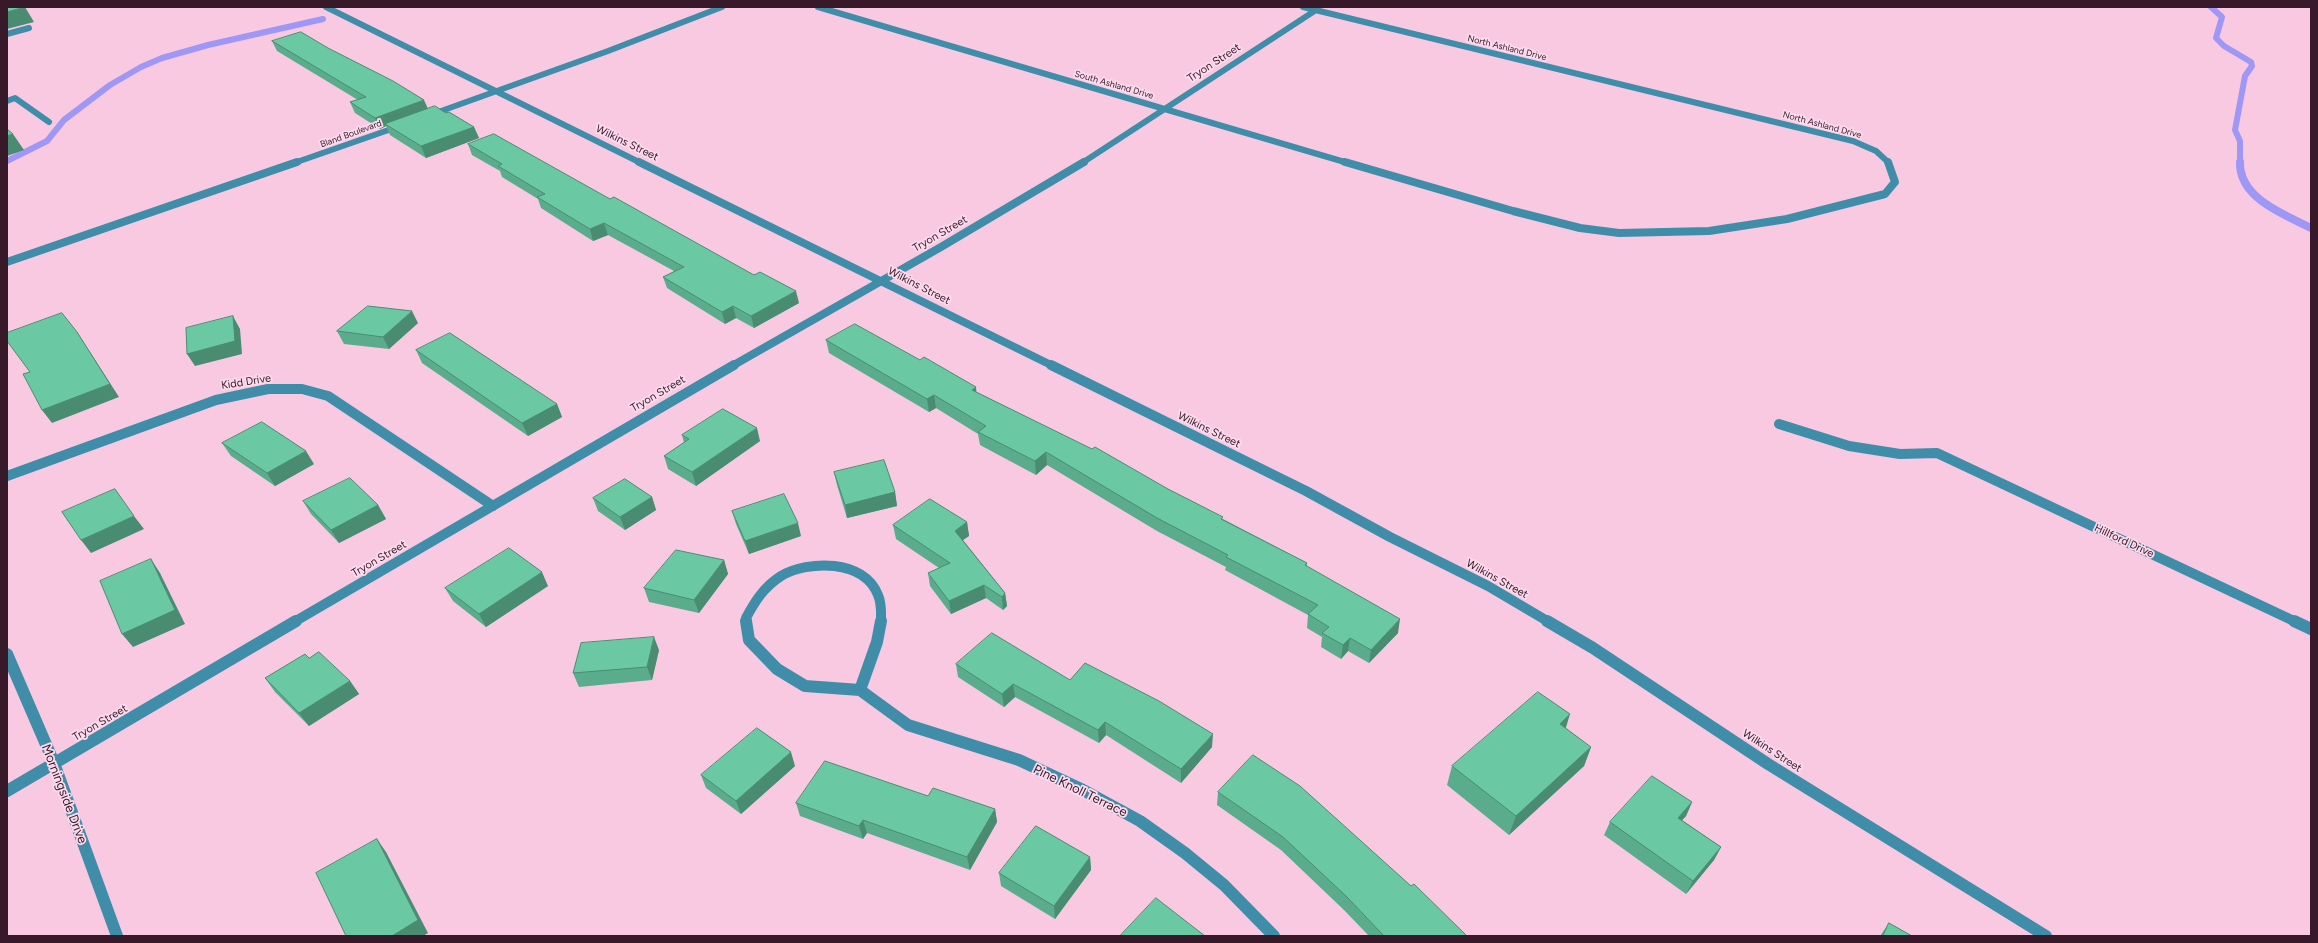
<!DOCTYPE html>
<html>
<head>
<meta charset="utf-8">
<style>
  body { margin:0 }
  #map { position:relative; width:2318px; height:943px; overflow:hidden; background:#f9c9e2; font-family:Figtree,sans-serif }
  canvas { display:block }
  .frame { position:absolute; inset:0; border:8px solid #37192a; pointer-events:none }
</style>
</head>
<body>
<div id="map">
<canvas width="2318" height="943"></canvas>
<div class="frame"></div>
</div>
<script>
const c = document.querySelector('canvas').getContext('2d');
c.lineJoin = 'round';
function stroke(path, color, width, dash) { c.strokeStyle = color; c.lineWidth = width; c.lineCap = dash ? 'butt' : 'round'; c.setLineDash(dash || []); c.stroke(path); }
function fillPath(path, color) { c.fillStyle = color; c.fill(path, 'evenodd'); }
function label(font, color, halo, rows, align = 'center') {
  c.font = font + ' Figtree,sans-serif'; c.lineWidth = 3.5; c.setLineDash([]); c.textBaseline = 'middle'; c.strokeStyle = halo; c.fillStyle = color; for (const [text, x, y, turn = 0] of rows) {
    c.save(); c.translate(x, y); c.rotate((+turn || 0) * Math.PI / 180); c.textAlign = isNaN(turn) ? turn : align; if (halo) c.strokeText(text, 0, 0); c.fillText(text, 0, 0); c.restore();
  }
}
stroke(new Path2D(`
  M2211,7l11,10 -6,21 8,8 27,16 1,4 -7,10 -10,54 5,11v22
  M7,161l40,-20 17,-21 46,-35 31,-18 21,-9 46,-13 115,-26`), '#9f97f5', 6);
stroke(new Path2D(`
  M2240,162c-1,36 43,52 71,66`), '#9f97f5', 8);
stroke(new Path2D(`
  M326,7l315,156
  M818,7l530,156
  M1303,7l550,134 23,10 13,12
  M7,34l22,-6
  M7,101l8,-3 34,24
  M430,115l178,-64 114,-44
  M294,163l106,-37
  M1082,163l234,-153`), '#408daa', 6);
stroke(new Path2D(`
  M639,162l414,204
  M1345,162l168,49 67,17 39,5 90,-2 78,-12 98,-25 10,-12 -7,-20
  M7,262l290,-100
  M732,366l209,-119 143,-85`), '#408daa', 8);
stroke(new Path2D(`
  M1051,365l255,126 84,46 98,49 61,36
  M1779,424l70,22 51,8 37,-1 359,169
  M7,476l209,-76 52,-11h34l26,7 165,110
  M294,622l440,-257
  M747,622l-1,-4c9,-17 18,-31 35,-42 27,-16 83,-17 97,19 4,9 3,18 3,27`), '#408daa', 10);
stroke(new Path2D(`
  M746,621l3,19 28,29 28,17 55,4 17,-48 4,-21
  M1547,621l46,27 175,116 278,172
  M2294,621l17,8
  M7,654l47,109 63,173
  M860,690l48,35 111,35 64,30 57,31 45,32 39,32 50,51
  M7,791l289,-170`), '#408daa', 12);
fillPath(new Path2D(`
  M272,41l156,68 18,4 28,14 5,11 -53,20 -36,-23 -4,-9 -6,3 -25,-16 -5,-11 8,-2 -81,-49z
  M468,144l142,55 189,104 -45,25 -18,-10 -11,6 -58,-36 -4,-11 11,-6 -66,-36 -15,6 -52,-33 -3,-9 -36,-22 -2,-6 -28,-16z
  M418,323l-29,26 -45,-5 -7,-13z
  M826,340l94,20 56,27v5l192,97 55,30 84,44v4l91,66 -29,30 -21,-12 -7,8 -20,-12 1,-10 -15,-9 1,-13 -83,-45 1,-3 -69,-36 -110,-66 -11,10 -56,-30 -2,-11 -42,-26 -7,4 -100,-59z
  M416,350l141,54 5,13 -34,19 -106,-73z
  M682,435l78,6 -64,45 -28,-17 -4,-13 20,-13z
  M222,443l92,21 -39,22 -44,-30z
  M834,472l61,20 2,14 -50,12 -10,-33z
  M652,497l4,13 -31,20 -27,-19 -5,-13z
  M303,501l75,4 8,14 -47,24 -28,-29z
  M732,511l69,25 -52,18 -13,-30z
  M967,522l2,14 -6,4 42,53 2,13 -4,4 -17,-12 -35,16 -21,-28 -2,-13 11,-5 -43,-29 -3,-14z
  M724,560l4,14 -29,39 -50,-11 -5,-14z
  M548,586l-62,41 -33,-26 -8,-13z
  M659,650l-7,30 -73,7 -6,-14z
  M309,658l41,23 9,13 -50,32 -34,-34 -10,-14z
  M956,664l114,16 142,67 -31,36 -75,-48 -7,8 -84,-46 -11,10 -46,-30z
  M1591,747l-7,19 -75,69 -62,-50 5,-19z
  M795,766l-54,48 -35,-26 -5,-13z
  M1218,792l249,144h-98l-25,-26 -63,-60 -64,-45z
  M928,796l67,13 2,13 -27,48 -103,-37 -4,6 -63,-23 -4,-13z
  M1692,802l-6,14 -4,4 39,27 -7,13 -28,34 -82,-59 6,-13z
  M1090,857l1,13 -36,49 -54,-33 -2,-13z
  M1889,923l23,13h-32z`), '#5bac8c');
fillPath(new Path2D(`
  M25,7l9,15 -27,7v-17z
  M424,100l5,11 -44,13 1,2 -6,3 -5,-11z
  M474,127l5,11 -53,20 -5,-12z
  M13,134l11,16 -17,6v-20z
  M604,223l4,12 -15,6 -3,-12z
  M796,291l3,12 -45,25 -3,-12z
  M733,306l3,12 -11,6 -3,-12z
  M412,311l6,12 -29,26 -6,-12z
  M233,316l7,13 2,25 -47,12 -8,-12z
  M77,332l42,65 -67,26 -10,-13z
  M976,387l1,13 -5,-10z
  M934,395l2,13 -7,4 -2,-13z
  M557,404l5,13 -34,19 -6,-13z
  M757,428l3,13 -64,45 -4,-14z
  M306,451l8,13 -39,22 -8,-13z
  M1046,452l1,13 -11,10 -1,-14z
  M895,492l2,14 -50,12 -2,-13z
  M652,497l4,13 -31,20 -5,-13z
  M378,505l8,14 -47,24 -8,-13z
  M134,516l10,13 -53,24 -10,-13z
  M967,522l2,14 -12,8 -2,-13z
  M798,523l3,13 -52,18 -4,-13z
  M151,559l9,14 25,51 -52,23 -11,-13z
  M724,560l4,14 -29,39 -5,-13z
  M542,572l6,14 -62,41 -7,-13z
  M984,585l2,13 -35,16 -2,-13z
  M1005,593l2,13 -4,4 -1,-13z
  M1400,619l-2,14 -29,30 2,-13z
  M654,637l5,13 -7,30 -5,-13z
  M1350,638l-2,13 -7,8 2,-14z
  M350,681l9,13 -50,32 -10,-13z
  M1013,684l2,13 -11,10 -2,-13z
  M1570,714l-6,20 -4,-10z
  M1105,722l1,13 -7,8 -1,-13z
  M1213,734l-1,13 -31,36v-14z
  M1591,747l-7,19 -75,69 7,-19z
  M791,752l4,14 -54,48 -5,-13z
  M1692,802l-6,14 -14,15 6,-13z
  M995,809l2,13 -27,48 -3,-13z
  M863,820l4,13 -4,6 -4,-13z
  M377,839l9,13 42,81 -5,3h-31z
  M1721,847l-7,13 -28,34 7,-13z
  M1090,857l1,13 -36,49 -1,-13z`), '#4a8c72');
const building = new Path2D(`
  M7,7h18l-18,5z
  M301,32l27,16 65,33 31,19 -49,18 -25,-16 16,-5 -94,-56z
  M435,106l11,7 3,-1 25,15 -53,19 -36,-22z
  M7,129l6,5 -6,2z
  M494,134l116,65 4,-2 140,78 6,-3 36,19 -45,25 -18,-10 -11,6 -59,-35 21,-10 -80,-44 -14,6 -53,-32 8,-3 -47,-28 4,-2 -34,-20z
  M368,306l44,5 -29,26 -46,-6z
  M62,313l15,19 33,52 -68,26 -19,-36 7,-2 -23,-31v-8z
  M233,316l2,25 -48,13 -1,-26z
  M855,324l65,36 4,-3 52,30 -4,3 120,59 3,-2 73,42 55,28 -2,2 86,44 -2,2 95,54 -29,31 -21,-12 -7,7 -21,-12 7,-6 -21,-13 10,-9 -92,-48 2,-2 -71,-37 -111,-66 -11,9 -57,-29 8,-6 -52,-31 -7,4 -101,-59z
  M450,333l107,71 -35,19 -106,-73z
  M723,409l34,19 -65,44 -28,-16 25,-17 -7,-4z
  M262,422l44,29 -39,22 -45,-30z
  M884,460l11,32 -50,13 -11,-33z
  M350,478l28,27 -47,25 -28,-29z
  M625,479l27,18 -32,20 -27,-19z
  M115,489l19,27 -53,24 -19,-28z
  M784,494l14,29 -53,18 -13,-30z
  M930,499l37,23 -12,9 50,62 -3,4 -18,-12 -35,16 -21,-28 22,-10 -57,-38z
  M509,548l33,24 -63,42 -34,-26z
  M676,550l48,10 -30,40 -50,-12z
  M151,559l24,51 -53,24 -22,-53z
  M992,633l78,47 15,-17 74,38 54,33 -32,35 -76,-47 -7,8 -85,-46 -11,10 -46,-30z
  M654,637l-7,30 -74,6 8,-30z
  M319,652l31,29 -51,32 -34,-35 40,-24 4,4z
  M1538,692l32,22 -10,10 31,23 -75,69 -64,-50z
  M757,728l34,24 -55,49 -35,-26z
  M1253,755l47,31 111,100 3,-2 53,52h-83l-37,-39 -64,-60 -65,-45z
  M825,761l103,35 5,-8 62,21 -28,48 -104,-37 -4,6 -63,-23z
  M1652,776l40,26 -14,16 43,29 -28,34 -83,-59z
  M1036,826l54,31 -36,49 -55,-33z
  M377,839l41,81 -26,16h-46l-30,-63z
  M1156,898l49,38h-85z
  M1889,923l23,13h-29z`);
fillPath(building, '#6ac8a3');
stroke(building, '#4a8c72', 1);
label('9px', '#37192a', '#fcdbec', [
  ["North Ashland Drive",1507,48,14],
  ["South Ashland Drive",1114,85,16],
  ["North Ashland Drive",1822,125,15],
  ["Bland Boulevard",351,134,-20]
]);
label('11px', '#37192a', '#fcdbec', [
  ["Tryon Street",1214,63,-33],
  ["Wilkins Street",627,143,26],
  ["Tryon Street",940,234,-30],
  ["Wilkins Street",919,286,27],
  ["Kidd Drive",246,382,-9],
  ["Tryon Street",658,394,-30],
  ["Wilkins Street",1209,430,26],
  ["Hillford Drive",2124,541,25],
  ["Tryon Street",379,559,-30],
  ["Wilkins Street",1497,579,29],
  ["Tryon Street",100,723,-30],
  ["Wilkins Street",1772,751,33]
]);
label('13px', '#37192a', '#fcdbec', [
  ["Pine Knoll Terrace",1080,791,26],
  ["Morningside Drive",64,794,69]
]);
</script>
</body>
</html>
